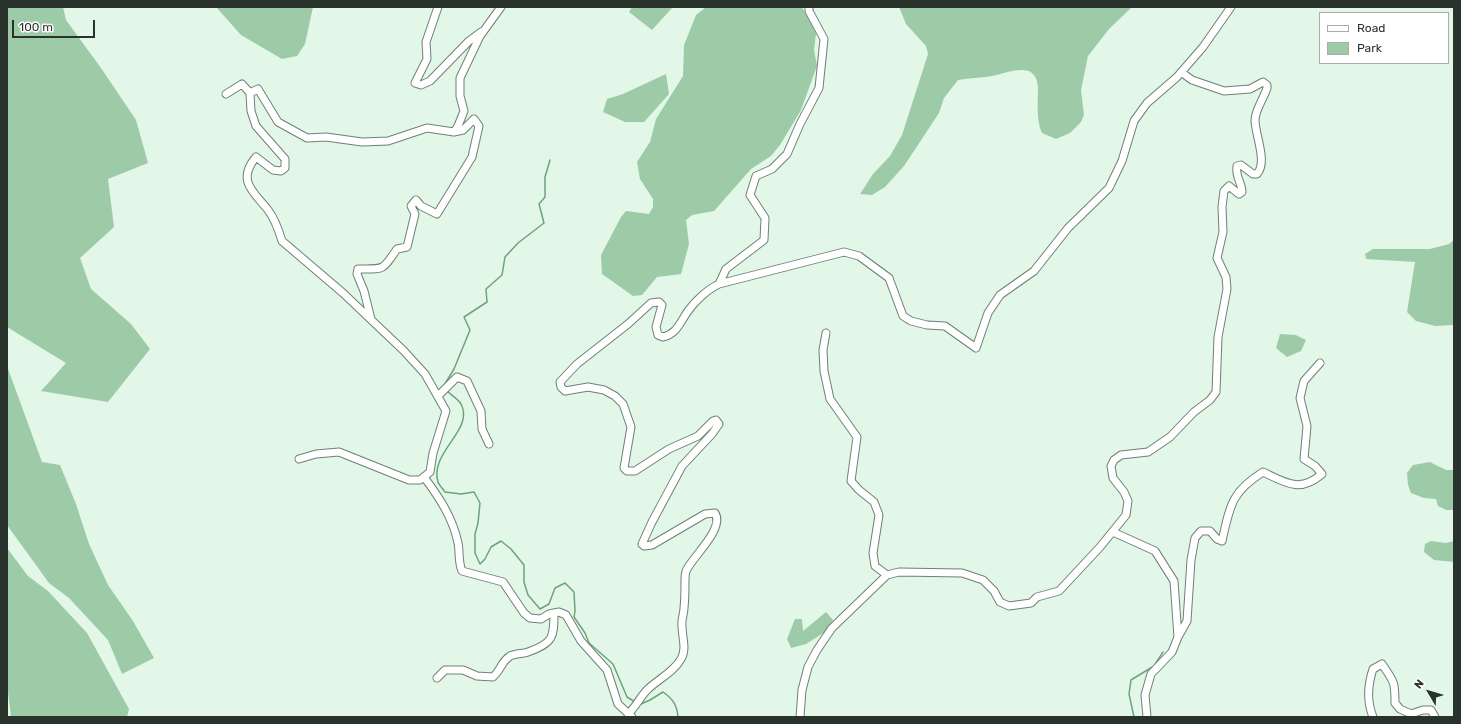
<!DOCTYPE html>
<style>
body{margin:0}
#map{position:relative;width:1461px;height:724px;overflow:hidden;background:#e2f7e7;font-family:Rubik,sans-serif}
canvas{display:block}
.frame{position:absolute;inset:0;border:8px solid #2a322c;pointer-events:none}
.legend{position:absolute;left:1319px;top:12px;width:130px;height:52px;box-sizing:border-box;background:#fff;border:1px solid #aaadab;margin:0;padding:5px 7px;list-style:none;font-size:12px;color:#2a322c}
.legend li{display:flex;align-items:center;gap:8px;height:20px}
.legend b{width:20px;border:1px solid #aaadab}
.north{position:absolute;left:1409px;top:672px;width:40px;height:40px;-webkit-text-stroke:3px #fff;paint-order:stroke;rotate:308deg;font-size:11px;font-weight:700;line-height:16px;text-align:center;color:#2a322c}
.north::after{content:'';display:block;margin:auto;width:14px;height:18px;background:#2a322c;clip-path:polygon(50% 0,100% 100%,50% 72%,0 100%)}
.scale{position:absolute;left:12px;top:20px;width:83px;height:18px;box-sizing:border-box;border:2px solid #2a322c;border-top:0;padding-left:5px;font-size:12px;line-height:14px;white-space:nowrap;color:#2a322c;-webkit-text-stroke:3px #fff;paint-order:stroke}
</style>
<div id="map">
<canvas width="1461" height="724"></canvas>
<div class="frame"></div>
<ul class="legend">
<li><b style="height:5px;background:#fff"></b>Road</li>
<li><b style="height:11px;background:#9dcba8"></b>Park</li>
</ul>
<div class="north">N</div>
<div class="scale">100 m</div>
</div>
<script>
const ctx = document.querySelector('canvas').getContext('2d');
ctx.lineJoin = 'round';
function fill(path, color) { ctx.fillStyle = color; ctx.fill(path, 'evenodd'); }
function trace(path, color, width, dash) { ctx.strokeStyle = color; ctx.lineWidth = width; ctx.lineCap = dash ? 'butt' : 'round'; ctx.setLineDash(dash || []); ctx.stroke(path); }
fill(new Path2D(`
 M7,7H63L66,20L101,68L136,120L148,163L108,179L114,227L80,258L91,289L131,324L150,349L108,402L41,391L66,363L7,327Z
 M216,7H313L305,44L297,56L282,59L241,35Z
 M632,7H673L652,30L629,12Z
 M706,7H802L816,33L814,50L817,66L801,110L780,145L771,156L751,169L714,211L692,215L686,220L689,244L681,274L657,277L642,295L633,296L602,274L601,255L621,217L626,211L649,214L653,207V199L640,179L637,162L650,142L656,119L683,76L684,45L696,15Z
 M899,7H1132L1109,29L1088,56L1081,90L1084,115L1081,122L1070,133L1056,139L1042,133C1036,120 1038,102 1038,88C1037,59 1007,73 992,76C981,78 969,78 958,80L944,98L939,113L904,166L885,187L872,195L860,194L873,174L890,156L902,135L928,54L926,46L906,24Z
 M666,74L669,94L644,122H625L603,112L607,99L623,94Z
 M1454,240V325L1435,326L1416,321L1407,312L1415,262L1366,259L1365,254L1373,249H1430L1449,244Z
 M1280,334L1296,335L1306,340L1301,351L1287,357L1276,348Z
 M7,366L42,462L60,465L76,504L89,544L108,585L133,621L154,658L122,674L108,640L69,598L49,583L7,525Z
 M1430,462L1446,470H1454V510H1446L1438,506L1436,499L1424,498L1411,493L1408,485L1407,473L1413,465Z
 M1431,541L1446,543L1454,541V562L1434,560L1424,552L1425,544Z
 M7,548L28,576L48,591L87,633L129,709L127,717H11L7,684Z
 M826,612L833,620L825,632L806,644L791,648L787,639L795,619H802L803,631Z`), '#9dcba8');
trace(new Path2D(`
 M443,387L454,369L470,330L464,317L487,302L486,289L502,275L505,257L518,243L544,223L539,204L545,197V177L550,160
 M447,391C451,395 458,399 461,404C475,430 429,452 438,482C439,485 443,489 445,492L461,494L474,492L480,503L478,523L475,534V553L480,564L485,559L491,547L501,541L511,549L524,565V582L528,595L540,609L549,604L555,588L565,583L574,592L575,611L574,617L585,633L589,643L613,664L627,697L635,702
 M641,704L650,700L663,692C673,699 677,705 678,717
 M1134,717L1129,694L1131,680L1154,666L1163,652`), '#6da37b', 1.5);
const minor = new Path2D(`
 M438,7L426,42L427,59L415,83L421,85L430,81L469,41L481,32
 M250,93L251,111L256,126L285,159V168L281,171L273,170L256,157C236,181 254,192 268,210C275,219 279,231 282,241L343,293L404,351L425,374L446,411L433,453L430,472L420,480H409L339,452L316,454L299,459
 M226,94L242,84L250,93L258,89L278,122L307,138L326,137L362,142L388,141L427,128L454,132L458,126L464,111L460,96V78L480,36L501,7
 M719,284L726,269L764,240L765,218L750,195L756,176L772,169L787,154L800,124L819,88L824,39L809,11V7
 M371,319L364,291L357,274L358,269C385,269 382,271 397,249L407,247L415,214L411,206L416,200L421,206L437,214L472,157L479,126L474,119L463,130L454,132
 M826,333L823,350L824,371L830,399L857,437L851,481L859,490L874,502L879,515L873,553L875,566L887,575L899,572L962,573L983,580L994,591L1000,602L1009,606L1031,603L1037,597L1059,591L1100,547L1126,515L1128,501L1124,492L1113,478L1111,466L1114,460L1121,455L1148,452L1170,437L1194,412L1210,400L1216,392L1218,337L1227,289L1226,277L1217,258L1223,232L1222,207L1224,191L1229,186L1239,194L1242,192C1242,183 1235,177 1237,166L1241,165L1253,174H1257C1268,162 1255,135 1255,120C1255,110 1264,98 1267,88V85L1263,82L1250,89L1224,91L1192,80L1181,72
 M438,396L457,377L467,381L481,411L482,429L489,444
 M424,477C439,497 453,518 458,543C460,553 458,562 462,571L503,582L524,613L530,618L541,619L549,614L559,612L566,615L581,641L607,670L618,704L632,717
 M1113,532L1155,551L1174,581L1178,637L1172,652L1151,674L1145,695L1147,717
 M1178,637L1187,621L1191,560L1195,538L1201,531H1210L1217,539L1222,541C1230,506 1231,492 1263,472C1286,483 1300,493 1322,474L1315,466L1304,459L1307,426L1300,398L1304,381L1320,363
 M437,678L445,670H463L477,676L493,677C502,669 500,663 510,656C516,653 523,654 528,652C553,643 554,638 554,613
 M628,714C636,707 640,697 647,690C658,679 673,673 681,659C687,649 682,637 682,626C681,620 684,614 684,608C685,599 685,589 685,580C685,577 685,574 686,571C692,557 725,529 715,513L705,514L652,545L644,546L642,544L652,522L682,466L712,434L719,424L716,420L713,421L698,436L669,449L635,471H627L624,468L631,427L623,404L615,396L604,390L588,387L565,391L561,387L560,382L577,364L628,324L651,303L659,302L662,305L656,327L658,335L663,337C677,334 680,322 688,311C695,301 708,289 719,284L844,252L859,256L889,278L903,316L911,321L927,325L945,326L976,348L988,313L1000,295L1034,271L1068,228L1109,188L1122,161L1134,121L1147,103L1177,77L1203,47L1231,7
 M800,717L802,690L808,667L817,650L832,628L887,575
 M1373,717C1367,702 1368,684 1373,669L1382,664C1394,682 1395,681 1395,703L1400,709L1411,714L1423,710H1431L1435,717`);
trace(minor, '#6e8172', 9);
trace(minor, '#fff', 7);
</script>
